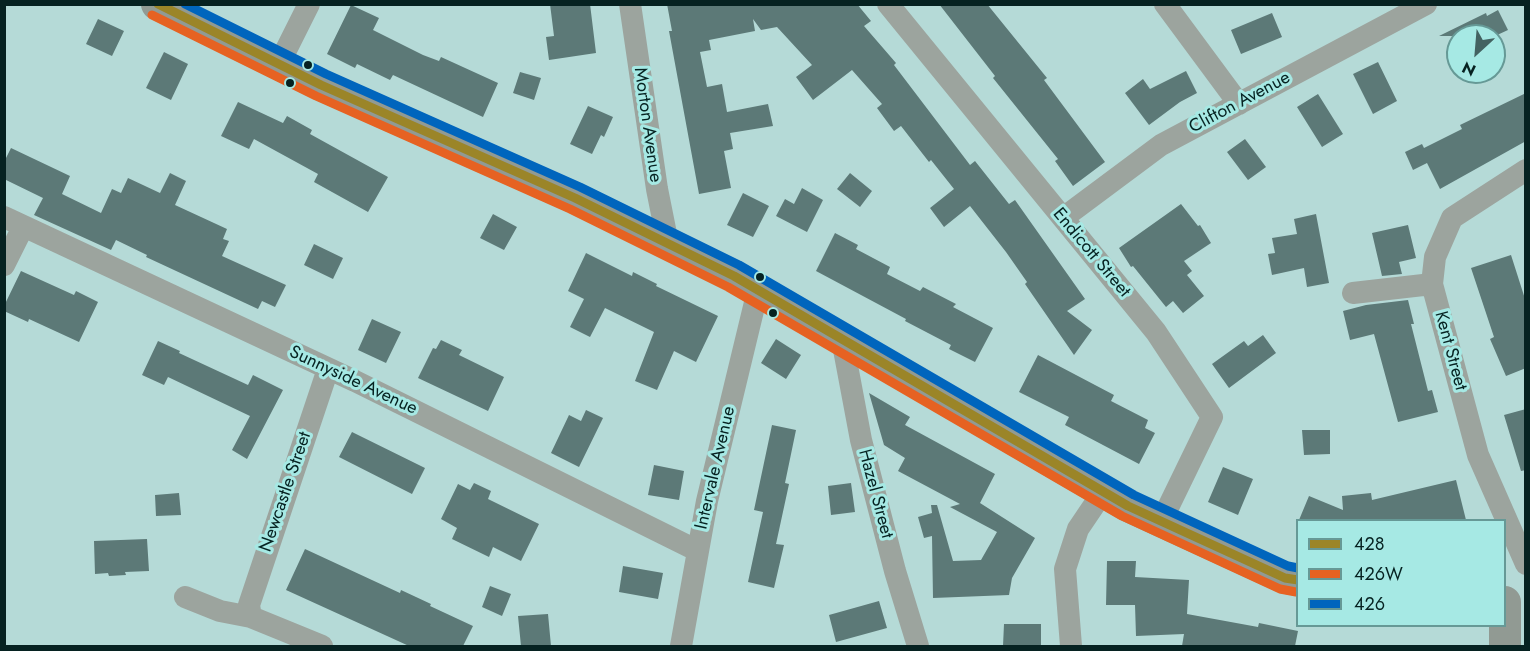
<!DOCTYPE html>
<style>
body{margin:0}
#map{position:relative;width:1530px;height:651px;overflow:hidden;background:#b5dad7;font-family:Jost,sans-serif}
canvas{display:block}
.frame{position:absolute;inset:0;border:6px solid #062221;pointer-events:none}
.legend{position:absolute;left:1296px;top:519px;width:210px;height:108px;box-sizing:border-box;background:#a6e9e4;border:2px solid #669996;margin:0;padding:8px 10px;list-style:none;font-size:18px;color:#062221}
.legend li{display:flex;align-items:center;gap:12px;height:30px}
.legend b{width:30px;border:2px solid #669996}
.north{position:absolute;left:1446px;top:24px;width:60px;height:60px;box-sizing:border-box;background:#a6e9e4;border:2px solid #669996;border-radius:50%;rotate:206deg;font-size:16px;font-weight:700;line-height:24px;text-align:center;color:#062221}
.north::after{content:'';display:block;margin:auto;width:21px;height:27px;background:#436261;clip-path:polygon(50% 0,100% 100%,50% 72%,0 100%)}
</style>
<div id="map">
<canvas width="1530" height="651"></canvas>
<div class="frame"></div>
<ul class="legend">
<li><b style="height:8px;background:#9b8528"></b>428</li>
<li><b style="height:8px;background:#e66222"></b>426W</li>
<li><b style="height:8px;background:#0065bd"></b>426</li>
</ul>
<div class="north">N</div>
</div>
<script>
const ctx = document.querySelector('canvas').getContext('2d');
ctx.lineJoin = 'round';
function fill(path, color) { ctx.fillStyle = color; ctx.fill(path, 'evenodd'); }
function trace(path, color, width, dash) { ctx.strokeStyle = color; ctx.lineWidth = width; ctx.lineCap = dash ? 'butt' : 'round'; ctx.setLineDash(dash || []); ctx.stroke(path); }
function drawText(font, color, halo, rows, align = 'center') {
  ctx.font = font + ' Jost,sans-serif'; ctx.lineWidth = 6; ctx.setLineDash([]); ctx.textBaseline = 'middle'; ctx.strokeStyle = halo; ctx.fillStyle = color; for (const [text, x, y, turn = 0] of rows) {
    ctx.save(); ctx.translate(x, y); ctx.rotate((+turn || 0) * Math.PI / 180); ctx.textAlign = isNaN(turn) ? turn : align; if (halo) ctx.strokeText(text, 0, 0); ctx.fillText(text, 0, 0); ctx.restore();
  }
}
fill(new Path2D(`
 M550,4H590L596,53L549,60L546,37L554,36Z
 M667,4H857L871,21L864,26L896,63L894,65L970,165L975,161L1009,204L1015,200L1085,299L1067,311L1092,330L1074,355L1025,284L1027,282L1006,252L970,206L944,227L930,208L954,189L931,160L929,162L901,126L894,131L877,108L882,104L852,70L813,100L796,77L812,65L777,27L761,30L753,19L755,31L709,40L711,50L700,52L707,87L722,84L727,112L768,104L773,126L730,133L733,149L724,151L731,188L699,194L669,31H672Z
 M939,4H987L1047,78L1044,80L1105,162L1073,186L1055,161L1058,159L993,78L995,76Z
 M351,5L379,18L373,30L423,55L439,61L441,57L498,83L483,117L393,75L390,80L357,64L355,68L327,54Z
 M1498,10L1508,30L1495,36H1439L1486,13L1487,16Z
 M1272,13L1282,37L1241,54L1231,30Z
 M98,19L124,31L112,56L86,44Z
 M164,52L188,64L171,100L146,88Z
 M1378,62L1397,101L1373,114L1353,74Z
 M1186,71L1197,93L1180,102L1149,125L1125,93L1143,79L1150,89Z
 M520,72L541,78L534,100L513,93Z
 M1526,93V141L1440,189L1427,163L1413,170L1405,152L1422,144L1424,148L1462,129L1460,125Z
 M1318,94L1343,134L1322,147L1297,107Z
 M238,102L283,123L287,116L312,130L310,134L388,177L368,212L314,182L318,174L254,139L249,149L221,136Z
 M588,106L613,117L604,137L601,135L592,154L570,144Z
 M1245,139L1266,167L1248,180L1227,152Z
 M11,148L70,176L62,194L101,213L112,189L121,193L128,178L160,193L170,173L186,181L175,205L227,229L223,239L229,241L222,256L286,285L275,307L262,301L258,309L146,257L147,255L116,240L111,250L34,215L43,198L4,179V162Z
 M850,173L872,191L860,207L837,189Z
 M802,188L823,200L807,232L776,216L785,199L794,204Z
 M743,193L769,206L753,237L727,225Z
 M1181,204L1198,226L1200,225L1211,243L1184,261L1192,271L1187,275L1204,296L1183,313L1173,301L1166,307L1133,266L1131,267L1119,248Z
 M493,214L517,227L504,250L480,238Z
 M1316,214L1329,283L1307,287L1304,268L1272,275L1268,254L1275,253L1272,238L1297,234L1294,219Z
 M1408,225L1416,258L1399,262L1402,274L1382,276L1372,233Z
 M835,233L858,245L856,249L890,267L887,274L920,291L923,287L956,304L953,307L993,328L975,362L949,349L951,345L905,321L906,319L816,271Z
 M314,244L343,258L333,279L304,265Z
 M586,253L632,276L633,272L657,284L656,286L718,316L696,362L674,351L657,390L635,381L654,332L605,308L590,337L570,327L584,299L568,291Z
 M1511,255L1526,302V368L1506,376L1490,339L1494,337L1471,268Z
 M21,271L74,295L76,291L98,302L79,342L29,319L28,322L4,311V306Z
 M1408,300L1414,324H1411L1428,391L1432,390L1438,412L1398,422L1374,334L1350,340L1343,311L1366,305Z
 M372,319L401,332L386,363L358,350Z
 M1263,335L1276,353L1229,388L1212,364L1244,341L1248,346Z
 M776,339L801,355L786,379L761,363Z
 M441,340L462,350L459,355L504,377L488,411L418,378L433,348L436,349Z
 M158,341L180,351L179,353L248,385L253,375L283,390L247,459L232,450L250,416L168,377L164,385L142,375Z
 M1038,355L1114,395L1111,401L1148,420L1145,428L1155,433L1139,464L1065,425L1069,417L1019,392Z
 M869,393L910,417L905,425L995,474L980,503L1035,538L1012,578L1009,595L933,598L932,536L924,538L918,517L932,513L931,505H937L953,561L981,560L997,532L950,507L960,504L898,471L905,458L884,445Z
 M1526,409V470L1521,471L1504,415Z
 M586,410L603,418L579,467L551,453L569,415L581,421Z
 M772,425L796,430L785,483L789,484L776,544L784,545L774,588L748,582L763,512L754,510Z
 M1302,430H1330V454L1304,455Z
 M352,432L425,468L412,494L339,457Z
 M654,465L684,471L679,500L648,495Z
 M1223,467L1253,479L1238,515L1208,502Z
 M1456,480L1466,520H1299L1309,496L1343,510L1342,496L1371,493L1372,500Z
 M474,483L491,491L488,499L539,524L521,561L493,547L489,557L452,539L457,528L441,519L458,484L470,490Z
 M851,483L855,512L831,515L828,486Z
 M179,493L181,515L156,516L155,495Z
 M147,539L149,571L125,572L126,575L109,576L108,573L95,574L94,541Z
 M305,549L400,593L401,590L431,604L430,606L473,626L463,646H409L286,590Z
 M1107,561H1136L1135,577L1189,580L1187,614L1258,627L1259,623L1298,631L1295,646H1182L1184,634L1136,636L1135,605H1106Z
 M623,566L663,573L658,599L619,592Z
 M490,586L511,594L502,616L482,607Z
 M879,601L887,628L836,642L829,615Z
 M548,614L551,646H521L518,616Z
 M1004,624H1041V646H1003Z`), '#5c7977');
trace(new Path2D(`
 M630,4L657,189L668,244
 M888,4L1156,332L1212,417L1161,522
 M1165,4L1239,104
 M279,64L309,4
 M1526,170L1452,218L1435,257L1432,284L1478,455L1526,564
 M4,217L355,381L698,551
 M1063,218L1161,145L1426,4
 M4,265L23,227
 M1353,293L1432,284
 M842,339L861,440L895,571L918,646
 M185,597L220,611L251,617L322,646
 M251,617L249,605L328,369
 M681,646L707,501L758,290
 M1071,646L1065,569L1078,529L1103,492`), '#9ca49e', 22);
trace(new Path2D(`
 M157,4L321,85L575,198L734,276L1128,506L1285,578L1298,580
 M1505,646V602`), '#919a93', 32);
trace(new Path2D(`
 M158,4L321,85L575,198L734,276L1128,506L1285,578L1298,580`), '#9b8528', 9);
trace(new Path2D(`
 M152,15L316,96L570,209L728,287L1122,516L1280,589L1296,592`), '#e66222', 9);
trace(new Path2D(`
 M185,4L326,74L580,187L739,265L1134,495L1288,566L1298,568`), '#0065bd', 9);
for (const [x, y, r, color] of [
 [308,65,5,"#062221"],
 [290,83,5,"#062221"],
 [760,277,5,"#062221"],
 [773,313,5,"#062221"]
]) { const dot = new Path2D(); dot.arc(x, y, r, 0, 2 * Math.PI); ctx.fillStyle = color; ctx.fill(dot); trace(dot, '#a6e9e4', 2); }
drawText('18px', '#062221', '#a6e9e4', [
 ["Clifton Avenue",1240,103,-28],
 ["Morton Avenue",647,125,82],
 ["Endicott Street",1091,253,50],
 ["Kent Street",1450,351,75],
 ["Sunnyside Avenue",353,381,25],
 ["Intervale Avenue",716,468,-77],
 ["Newcastle Street",286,492,-71],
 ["Hazel Street",875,494,75]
]);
</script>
